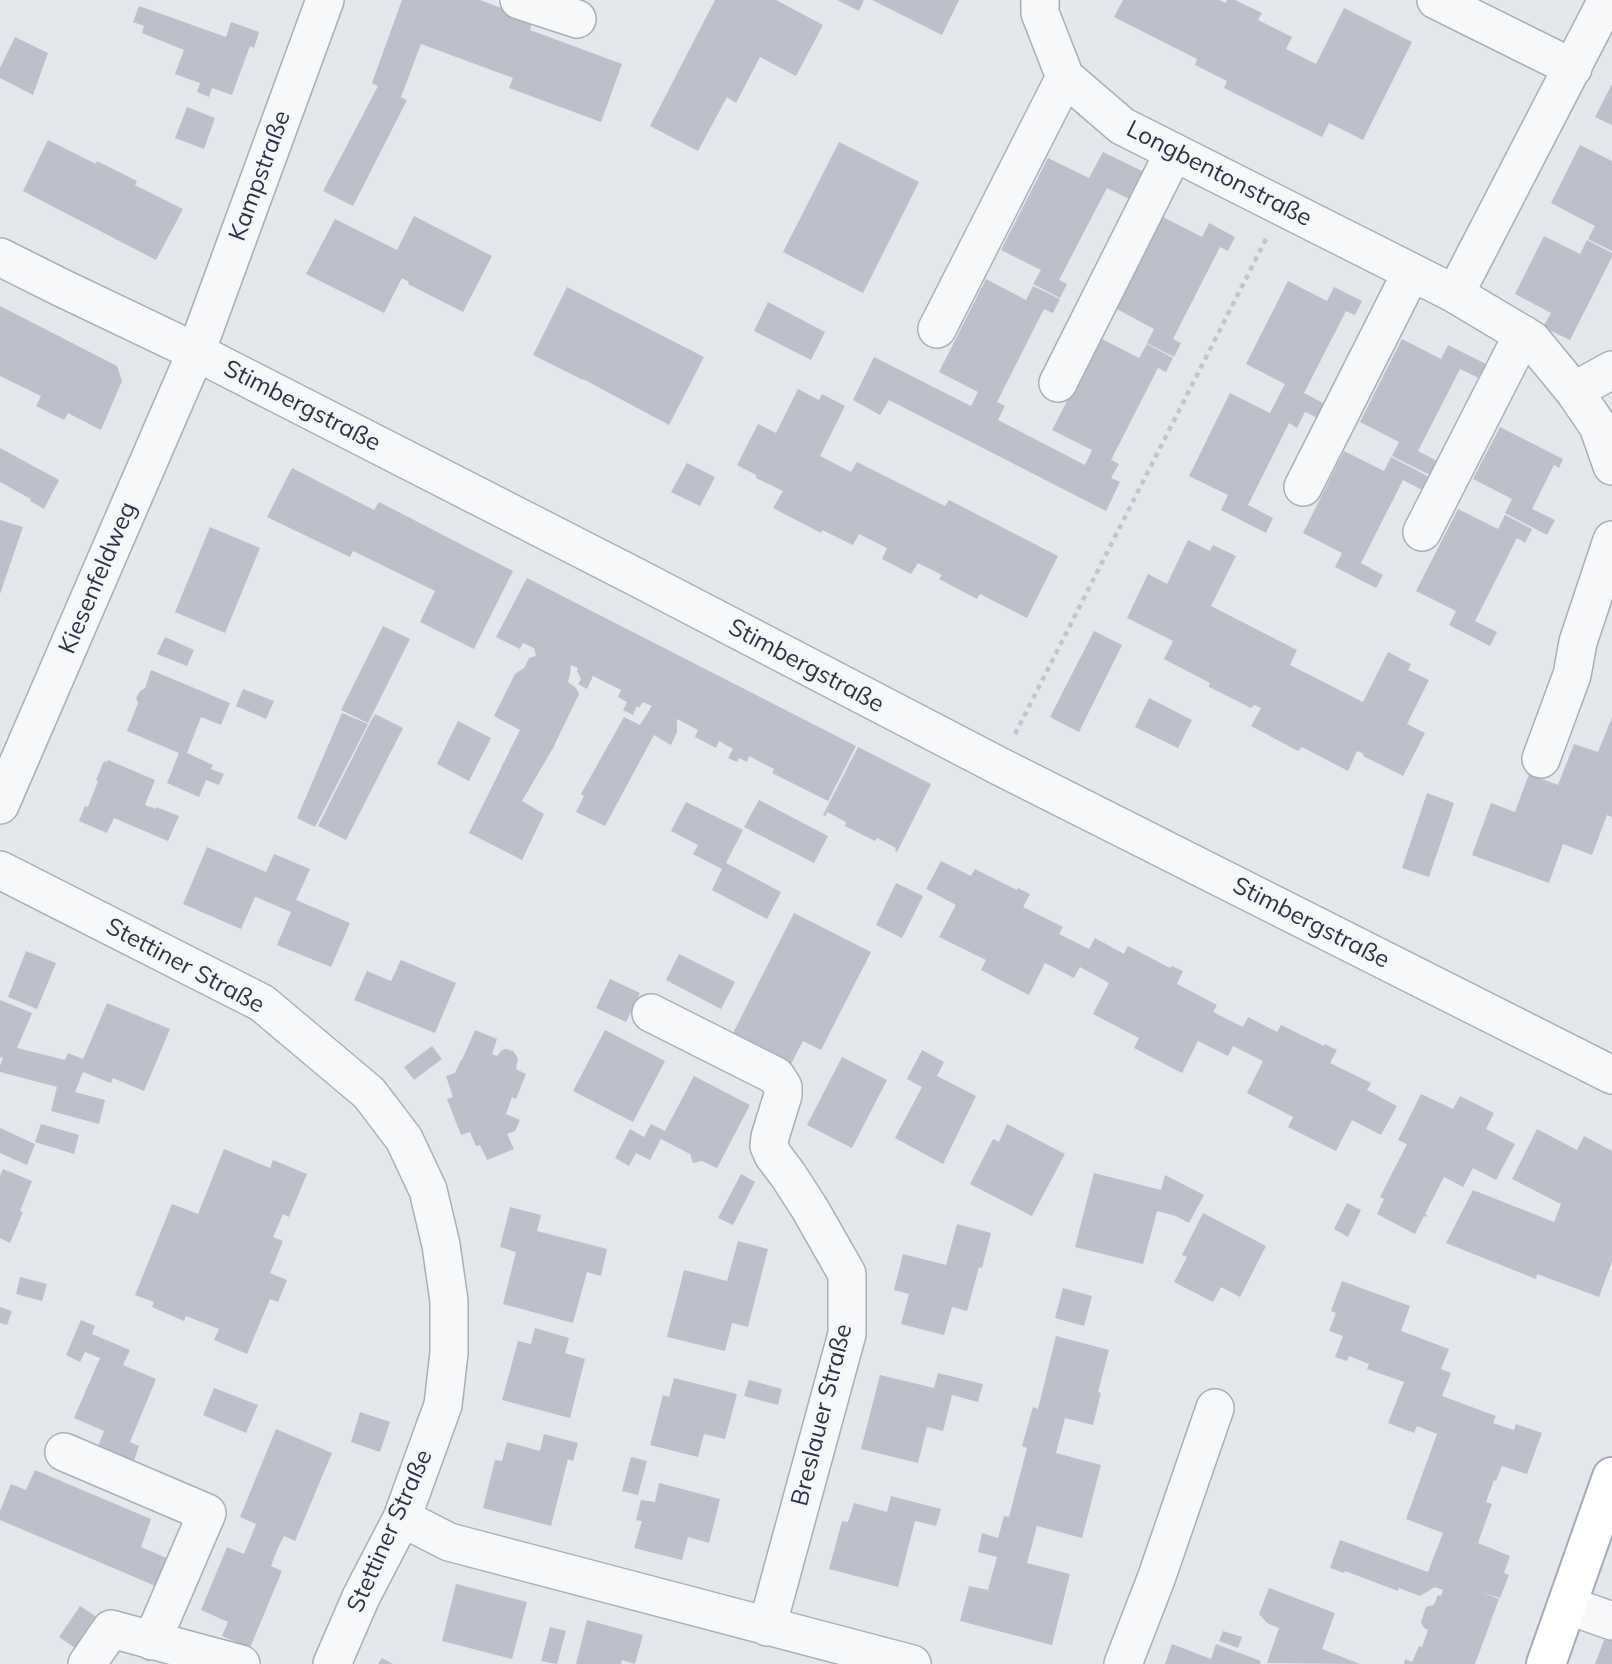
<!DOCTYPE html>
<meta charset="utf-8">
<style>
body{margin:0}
canvas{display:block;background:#e4e7ec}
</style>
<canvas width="1612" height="1664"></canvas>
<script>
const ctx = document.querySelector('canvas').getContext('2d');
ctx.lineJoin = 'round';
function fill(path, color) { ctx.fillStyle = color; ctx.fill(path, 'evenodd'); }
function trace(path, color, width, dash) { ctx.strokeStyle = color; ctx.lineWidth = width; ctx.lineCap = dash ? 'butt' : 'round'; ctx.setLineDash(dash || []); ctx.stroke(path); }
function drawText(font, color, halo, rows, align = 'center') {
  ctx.font = font + ' Mulish,sans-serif'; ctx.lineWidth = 5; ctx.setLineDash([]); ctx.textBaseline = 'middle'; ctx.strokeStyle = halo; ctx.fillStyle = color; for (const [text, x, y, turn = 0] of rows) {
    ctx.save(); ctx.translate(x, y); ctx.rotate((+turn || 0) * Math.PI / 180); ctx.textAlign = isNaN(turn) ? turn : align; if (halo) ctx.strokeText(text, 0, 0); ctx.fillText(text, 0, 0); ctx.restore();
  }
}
fill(new Path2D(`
 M402,0H480L533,20L530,30L622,64L601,122L509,88L513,78L421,44L401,97L407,100L353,206L323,191L378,86L372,83Z
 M715,0H776L823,25L796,76L760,57L736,103L727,97L698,151L650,126Z
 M837,0H864L859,11Z
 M872,0H959L942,35Z
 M1123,0H1219L1226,3L1227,0H1235L1262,13L1258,20L1292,37L1286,49L1316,64L1344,8L1412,42L1363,140L1329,123L1322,137L1224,88L1227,81L1195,65L1197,59L1114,17Z
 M139,6L226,37L231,22L259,32L254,48L250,46L232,95L212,88L209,97L197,92L200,83L175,74L184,50L142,33L144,26L133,22Z
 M15,37L48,53L33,95L0,78V68Z
 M1612,84V125L1595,117Z
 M187,107L215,118L204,149L175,138Z
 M48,140L96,164L97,161L137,181L135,185L183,209L156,260L23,191Z
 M839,142L919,182L863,293L783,252Z
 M1580,145L1612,161V251L1588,239L1595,226L1551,203Z
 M1103,152L1146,173L1131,200L1107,188L1059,280L1067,284L1060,298L1033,284L1041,270L1001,250L1048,158L1089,178Z
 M414,216L492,256L463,312L408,284L409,282L402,278L384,313L306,274L335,219L397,250Z
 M1161,216L1202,237L1209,223L1235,237L1228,251L1220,247L1199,288L1173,339L1181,343L1174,357L1147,343L1154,329L1115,308Z
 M1544,236L1580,254L1587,240L1612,253V257L1570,340L1543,327L1551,313L1515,294Z
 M986,279L1026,300L1033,286L1060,299L1053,313L1044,309L997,402L1005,406L998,420L1085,465L1092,450L1052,430L1100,338L1139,358L1147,344L1173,358L1166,372L1158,368L1111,460L1119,464L1111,478L1120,482L1106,511L889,400L880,415L853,400L874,357L971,406L978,392L939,372Z
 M1288,281L1327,301L1334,287L1362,301L1355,315L1346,311L1304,393L1327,405L1320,419L1305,412L1297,428L1289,423L1248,505L1273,518L1266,533L1221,510L1228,495L1189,476L1230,393L1270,413L1285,384L1246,364Z
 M567,287L704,357L669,425L583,379V380L533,355Z
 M768,302L825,332L811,360L754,331Z
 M0,306L117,366L122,381L101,430L68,413L64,420L36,406L41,396L0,376Z
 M1402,339L1441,359L1448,345L1490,366L1483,380L1460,369L1418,451L1441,463L1434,477L1392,456L1399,442L1360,422Z
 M798,389L819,400L822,394L845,406L820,456L851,472L857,462L945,506L949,500L1058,556L1027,618L980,594L977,599L939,579L942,575L918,563L911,574L882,559L887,548L859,534L853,545L822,530L821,533L773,508L783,491L756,478V475L737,465L758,424L776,433Z
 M1500,427L1563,459L1559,468L1554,465L1532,509L1555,520L1547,535L1505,513L1512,499L1473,479Z
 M0,448L59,480L44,509L30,501L31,499L0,482Z
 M1344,451L1384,471L1391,457L1433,479L1426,492L1403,480L1361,563L1383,575L1376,588L1335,567L1342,553L1303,533Z
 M687,463L715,477L700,506L671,492Z
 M292,468L374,510L379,502L513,571L474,649L420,622L435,591L353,551L350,557L267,517Z
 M1458,509L1498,529L1505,515L1532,529L1525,543L1517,538L1475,621L1497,632L1490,646L1449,625L1456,611L1416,591Z
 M0,520L23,527L0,594Z
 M210,527L260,548L225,633L175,612Z
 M1188,540L1210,551L1213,545L1236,556L1211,606L1297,650L1290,665L1363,702L1388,652L1411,664L1408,670L1429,680L1407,724L1425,733L1403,776L1363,756L1364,754L1357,751L1348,771L1302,747L1298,751L1251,726L1261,708L1254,705L1251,708L1209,687L1210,683L1164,659L1173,641L1127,618L1148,574L1167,584Z
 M527,578L856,746L828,801L772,773L774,769L749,756L747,762L739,758L737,762L728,758L733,749L719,741L716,748L695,737L698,730L677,719V732L671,745L654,735L605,826L576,812L584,796L581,794L624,717L640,725L652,706L643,702L639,708L637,706L633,715L623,710L627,702L618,697L621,690L593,676L587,689L578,684L581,679L577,671L578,668L571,665L570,675L568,682L576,688L579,694L553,748L522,801L544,814L522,860L469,833L520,730L494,716L515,674L524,668L529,658L536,656L534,648L523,643L520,649L496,637Z
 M383,626L410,639L368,723L341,710Z
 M1094,631L1122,645L1079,732L1050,717Z
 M165,637L194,650L187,666L157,654Z
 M151,670L230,703L221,725L201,717L187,753L213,765L211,769L224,774L219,785L206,780L199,797L167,783L179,753L127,731L138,703L136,698L140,691L145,688Z
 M243,689L274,701L266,719L236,706Z
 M1149,698L1192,720L1178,748L1135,727Z
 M342,713L368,724L315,827L297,818Z
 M375,714L403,728L346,840L318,826L369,725H371L369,724Z
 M1612,717V817L1607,815L1592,855L1563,844L1549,883L1472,855L1491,803L1515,812L1529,774L1558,785L1574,744L1598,752Z
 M458,721L491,738L469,781L437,764Z
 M858,747L931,784L897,852L895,851L896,848L877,838L875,841L845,826L846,822L827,812L826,816L823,815Z
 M108,760L155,780L145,805L156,809V807L179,816L168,841L114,818L107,833L79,821L85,806L88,807L98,781L96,780L104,761L106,762Z
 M1427,793L1454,803L1429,877L1402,868Z
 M759,800L828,836L814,863L744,827Z
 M686,802L743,830L726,863L781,892L767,919L712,890L722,869L693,854L698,845L671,831Z
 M207,847L266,872L274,854L310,869L296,900L350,923L331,967L277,945L291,912L256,897H255L241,929L183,904Z
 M941,861L971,876L975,869L1017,890L1018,888L1030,894L1023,907L1063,927L1059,934L1089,949L1095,938L1124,954L1128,946L1170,968L1172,966L1183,971L1177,984L1217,1005L1213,1012L1243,1027L1248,1017L1277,1032L1281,1025L1324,1046L1325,1044L1337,1050L1330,1063L1371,1083L1367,1090L1397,1106L1381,1135L1352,1120L1336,1151L1288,1127L1293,1117L1247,1093L1263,1061L1233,1046L1228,1056L1198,1041L1182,1073L1134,1048L1139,1038L1093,1014L1109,983L1080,967L1074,978L1045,963L1029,995L981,970L986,960L939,937L956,905L926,889Z
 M896,883L923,896L902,938L876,925Z
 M794,913L871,952L821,1050L803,1041L789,1068L732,1035Z
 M26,951L56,963L37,1009L8,997Z
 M679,954L735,982L721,1009L666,980Z
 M401,960L456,983L435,1033L354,1000L367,971L391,981Z
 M610,979L640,993L626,1022L596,1008Z
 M0,1000L32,1013L17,1048L65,1060L68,1053L83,1059L107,1003L170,1029L144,1091L113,1078L111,1083L83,1072L75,1092L105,1100L99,1124L51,1111L57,1087L0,1072V1066L3,1058L0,1057Z
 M475,1030L497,1039L492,1054L497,1056L502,1050L506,1049L513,1051L518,1058L516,1069L526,1074L516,1099L512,1097L506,1114L520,1120L515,1131L507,1134L514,1149L487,1160L480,1145L476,1146L470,1132L461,1135L447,1099L453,1097L446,1076L455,1073L461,1060H462Z
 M605,1030L665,1061L633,1122L573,1091Z
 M432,1046L442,1059L414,1080L404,1067Z
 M922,1050L944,1062L937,1076L976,1096L943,1164L895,1138L922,1087L907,1079Z
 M842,1057L887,1080L852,1148L807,1125Z
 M694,1076L750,1105L717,1168L702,1161L693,1163L690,1154L661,1139L650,1160L636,1153L629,1166L615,1158L630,1129L644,1137L651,1124L665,1131Z
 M1421,1094L1453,1109L1460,1096L1494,1113L1486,1129L1515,1144L1496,1180L1473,1168L1463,1187L1444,1177L1425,1214L1427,1215L1426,1217L1424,1216L1415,1234L1377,1214L1384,1199L1380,1197L1407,1144L1398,1140Z
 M41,1124L79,1135L74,1154L35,1142Z
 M1007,1124L1065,1154L1032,1216L970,1184L993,1139L999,1142Z
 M0,1128L35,1144L27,1165L0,1153Z
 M1537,1129L1577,1150L1584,1136L1612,1151V1261L1599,1297L1537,1274L1536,1279L1446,1243L1473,1190L1554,1222L1561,1204L1512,1179Z
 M224,1149L270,1168L273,1160L307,1174L289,1217L283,1214L273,1237L283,1241L270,1273L287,1280L278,1302L270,1299L247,1354L214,1340L219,1329L186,1316L184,1321L152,1307L154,1302L135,1295L172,1204L198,1214Z
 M3,1169L32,1181L20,1211L23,1212L10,1243L0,1238V1176Z
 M1094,1173L1161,1190L1165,1175L1204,1195L1189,1223L1176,1216L1157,1211L1143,1264L1075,1247Z
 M741,1174L755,1182L733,1225L718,1218Z
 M1347,1203L1361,1210L1348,1237L1334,1229Z
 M510,1207L541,1215L537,1231L607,1249L601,1276L587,1272L573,1323L503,1304L516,1252L500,1247Z
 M1203,1213L1266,1246L1240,1297L1221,1287L1213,1302L1174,1282L1187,1257L1182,1255Z
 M957,1224L991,1233L982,1268L979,1267L967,1311L952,1307L944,1335L901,1324L909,1294L894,1290L903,1254L946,1265Z
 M738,1241L768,1249L748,1327L732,1323L725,1351L667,1337L684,1270L727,1281Z
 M20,1277L47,1284L42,1301L16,1294Z
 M1342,1281L1410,1306L1401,1331L1449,1349L1441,1369L1451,1373L1442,1396L1496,1416L1493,1423L1514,1430L1516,1424L1542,1433L1527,1474L1502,1466L1496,1481L1494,1480L1486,1502L1492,1504L1478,1543L1510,1556L1504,1573L1509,1575L1500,1598L1481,1592L1499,1599L1475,1664H1404L1405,1659L1412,1662L1419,1646L1422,1647L1428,1630L1424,1628L1421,1622L1426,1607L1434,1605L1438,1595L1441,1596L1443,1590L1435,1587L1420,1596L1399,1588L1398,1591L1345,1571L1344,1573L1330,1568L1340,1540L1428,1572L1443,1533L1406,1519L1437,1434L1417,1426L1414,1433L1388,1423L1404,1382L1367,1369L1369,1364L1349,1356L1347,1361L1335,1357L1343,1336L1329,1331L1336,1313L1331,1311Z
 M1063,1288L1092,1296L1084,1326L1055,1318Z
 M0,1307L12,1311L7,1325L0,1323Z
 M81,1320L95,1326L92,1334L130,1350L123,1365L156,1379L130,1442L139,1446L134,1461L98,1446L104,1431L74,1418L100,1358L85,1352L80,1362L66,1355Z
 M535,1328L569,1338L565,1353L585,1359L570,1418L502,1400L518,1341L531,1344Z
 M1056,1336L1109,1350L1098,1392L1101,1393L1093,1425L1065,1418L1056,1453L1101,1465L1082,1538L1037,1526L1027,1563L1070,1574L1052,1645L960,1621L969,1586L988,1590L997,1557L978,1552L982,1533L998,1538L1004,1516L1009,1517L1027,1448L1022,1446L1033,1407L1038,1409Z
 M938,1373L983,1384L978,1402L952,1395L943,1431L927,1427L918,1463L861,1449L880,1375L934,1388Z
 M674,1378L737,1394L725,1439L704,1434L698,1457L650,1445L663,1395L669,1397Z
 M749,1380L782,1389L778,1405L744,1396Z
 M214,1388L258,1405L246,1433L203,1415Z
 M360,1412L390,1422L380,1452L351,1442Z
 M276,1429L332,1453L295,1541L284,1536L277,1550L271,1566L282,1571L250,1648L222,1636L228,1622L201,1610L227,1547L244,1554L256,1524L240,1517Z
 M544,1434L578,1443L573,1461L568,1459L551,1526L483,1508L495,1460L502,1461L507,1442L540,1451Z
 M631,1457L647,1461L638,1495L622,1491Z
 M35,1470L151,1519L141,1547L169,1559L158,1587L0,1520V1511L11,1484L26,1490Z
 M659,1483L720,1499L709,1543L688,1537L682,1560L634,1548L642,1521L636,1520L641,1500L655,1502Z
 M891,1496L941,1509L936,1526L915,1521L898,1587L829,1569L842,1521L848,1522L854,1503L887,1512Z
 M456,1584L527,1602L512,1659L442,1641Z
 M1269,1588L1335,1613L1322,1649L1360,1664L1267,1663L1279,1628L1267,1623L1259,1614Z
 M80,1606L103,1621L81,1652L59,1637Z
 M587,1620L643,1635L635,1664L622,1660L621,1664H576Z
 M550,1627L566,1631L557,1664L541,1661Z
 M1223,1631L1242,1637L1238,1648L1219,1641Z
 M1606,1635L1612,1638V1664H1595Z
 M1172,1644L1211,1659L1216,1644L1261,1661L1260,1664H1165Z
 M382,1658L393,1664H378Z`), '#bbc0ca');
const minor = new Path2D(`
 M519,0L577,19
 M1040,0V13L1065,77L1122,126L1455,294L1607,0
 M1436,0L1573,68
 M0,257L62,288L196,352L638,578L999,766L1612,1075
 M1455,294L1532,340L1574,391L1612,370
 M937,329L1065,77
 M1058,383L1174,152
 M1574,391L1598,426L1612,466
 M1303,487L1411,273
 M1422,532L1523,334
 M1541,759L1572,675L1578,642L1612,540
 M0,805L196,352L325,0
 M0,870L262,1003L369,1093L404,1139L428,1190L441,1245L449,1301V1353L443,1405L402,1518L361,1597L332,1664
 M651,1013L776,1076L783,1087V1095L770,1137L769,1146L773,1155L788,1175L810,1209L847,1274V1334L767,1627
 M64,1452L207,1513L152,1641
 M402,1518L449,1542L912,1664
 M1567,1605L1612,1621
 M87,1664L111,1629L241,1664
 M1123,1664L1156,1579L1215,1408`);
const major = new Path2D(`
 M1546,1664L1612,1477`);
trace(minor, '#a9aeb7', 40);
trace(major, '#a3abb8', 42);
trace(new Path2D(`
 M1015,734L1266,239`), '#c2c5cb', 4.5, [5, 5]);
trace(minor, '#f7f8fa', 37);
trace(major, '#fff', 38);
drawText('24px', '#2b3445', '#f4f6f9', [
 ["Longbentonstraße",1219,174,27],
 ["Kampstraße",260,176,-70],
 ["Stimbergstraße",302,406,27],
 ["Kiesenfeldweg",98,578,-67],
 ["Stimbergstraße",806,666,28],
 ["Stimbergstraße",1311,923,27],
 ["Stettiner Straße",185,966,28],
 ["Breslauer Straße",822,1415,-76],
 ["Stettiner Straße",390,1531,-66]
]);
</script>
